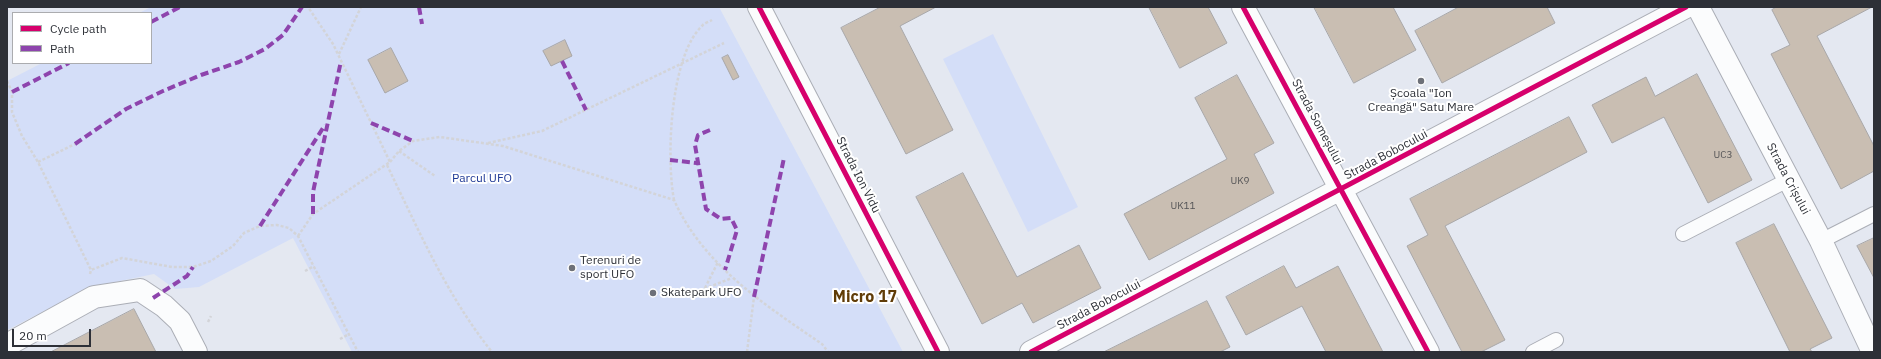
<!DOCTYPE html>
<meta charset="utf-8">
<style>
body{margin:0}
#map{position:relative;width:1881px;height:359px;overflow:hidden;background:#e4e8f1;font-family:"IBM Plex Sans",sans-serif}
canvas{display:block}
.frame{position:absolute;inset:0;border:8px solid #2d3037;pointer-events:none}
.legend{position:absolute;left:12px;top:12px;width:140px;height:52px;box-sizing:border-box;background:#fff;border:1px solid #abacaf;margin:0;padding:5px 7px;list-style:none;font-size:12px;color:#2d3037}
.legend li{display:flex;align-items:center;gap:8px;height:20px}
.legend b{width:20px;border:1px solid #abacaf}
.scale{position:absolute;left:12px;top:329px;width:79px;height:18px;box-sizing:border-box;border:2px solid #2d3037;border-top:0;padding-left:5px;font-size:12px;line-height:14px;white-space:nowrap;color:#2d3037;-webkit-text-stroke:3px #fff;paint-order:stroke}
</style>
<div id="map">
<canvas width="1881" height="359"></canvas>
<div class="frame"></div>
<ul class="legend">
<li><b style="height:5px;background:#d6006c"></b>Cycle path</li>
<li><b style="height:5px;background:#8e44ad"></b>Path</li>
</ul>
<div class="scale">20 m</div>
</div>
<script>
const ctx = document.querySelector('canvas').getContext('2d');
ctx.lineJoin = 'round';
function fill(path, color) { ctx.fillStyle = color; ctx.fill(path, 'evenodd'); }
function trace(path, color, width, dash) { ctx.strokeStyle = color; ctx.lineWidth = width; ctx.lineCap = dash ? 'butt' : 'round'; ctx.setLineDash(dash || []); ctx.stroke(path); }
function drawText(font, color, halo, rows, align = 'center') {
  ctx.font = font + ' "IBM Plex Sans",sans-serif'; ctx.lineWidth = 4; ctx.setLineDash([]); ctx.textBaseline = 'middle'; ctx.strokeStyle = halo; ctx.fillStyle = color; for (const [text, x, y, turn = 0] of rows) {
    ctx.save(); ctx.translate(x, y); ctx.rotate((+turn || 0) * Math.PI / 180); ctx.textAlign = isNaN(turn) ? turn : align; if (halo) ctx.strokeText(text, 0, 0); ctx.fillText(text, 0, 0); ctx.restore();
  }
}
fill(new Path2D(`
 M151,7H719L903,352H352L293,238L199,287L175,289L154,274L91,287L7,330V81L42,63H151V13H139Z
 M993,34L1078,207L1028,232L943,59Z`), '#d4def8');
const building = new Path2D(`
 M881,7H936L900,26L953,130L906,154L841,28Z
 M1149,7H1208L1227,43L1180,68Z
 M1314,7H1393L1416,50L1354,83Z
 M1459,7H1547L1555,23L1442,83L1415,31Z
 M1777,7H1872L1817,36L1874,146V171L1841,189L1771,54L1790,45L1772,10Z
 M565,40L572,56L551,66L543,51Z
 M391,48L408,81L385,93L368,60Z
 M728,55L739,77L733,80L722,58Z
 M1697,74L1752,180L1708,203L1664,117L1612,143L1592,105L1646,77L1655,96Z
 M1237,75L1274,143L1254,154L1274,193L1149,260L1124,214L1227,159L1195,98Z
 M1569,117L1587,152L1445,226L1505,340L1481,352H1462L1407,246L1428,235L1410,199Z
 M963,173L1017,277L1079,245L1101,288L1033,323L1022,303L982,324L916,197Z
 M1774,224L1832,338L1810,349L1812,352H1790L1736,243Z
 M1874,238V278L1857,246Z
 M1284,266L1296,288L1338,266L1383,352H1326L1302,306L1246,335L1226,297Z
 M1207,301L1230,347L1220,352H1104Z
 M134,309L156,352H51Z`);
fill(building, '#c9beb2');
trace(building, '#a8a7a8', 1);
const service = new Path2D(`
 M1683,234L1788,180
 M1821,241L1874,214
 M1533,352L1556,340`);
const minor = new Path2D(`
 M1243,7L1428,352
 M1698,7L1821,241L1873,352
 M7,345L94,297L140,290L164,306L180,321L196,352
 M1031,352L1686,7`);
const tertiary = new Path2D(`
 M759,7L938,352`);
trace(service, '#abaeb6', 16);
trace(minor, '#abaeb6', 24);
trace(tertiary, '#abaeb6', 24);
trace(new Path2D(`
 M339,54L361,7
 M7,81L12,92V112L22,136L38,162L91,270
 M488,143L542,131L724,43
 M399,151L435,176
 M38,162L75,144
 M390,162L399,151L413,141L440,137L503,146L674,200C703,265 765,305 822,344L828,352
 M387,165C418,229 447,296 492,352
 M674,200C666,158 670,56 702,26C704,23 709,22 712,20
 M298,236L313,214L390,162L333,44L308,7
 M305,271L314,266
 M90,274L91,270L122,258L172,267H193L211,261L233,246L244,233L260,226L277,225L289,228L298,236L358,352
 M705,288L718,262
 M704,289L732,278
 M208,322L211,316
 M340,339L349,334
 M747,352L754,297`), '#d3d4d8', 2.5, [3, 2]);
trace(service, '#fbfcfd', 14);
trace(minor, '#fbfcfd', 22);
trace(tertiary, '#fbfcfd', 22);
trace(new Path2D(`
 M419,7L422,24
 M151,22L180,7
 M562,61L586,110
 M12,92L69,63
 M371,123L413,141
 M710,130L698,135L695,145L706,209L721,219L731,218L737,230L725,270
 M75,144L126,109L163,91L201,75L239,62L265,49L283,35L302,7
 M670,160L697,163
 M313,214V192L341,61
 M260,226L325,125
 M754,297L784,158
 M153,298L187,276L193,267`), '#8e44ad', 4, [8, 4]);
trace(new Path2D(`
 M759,7L938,352
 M1243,7L1428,352
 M1031,352L1686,7`), '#d6006c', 5);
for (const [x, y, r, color] of [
 [1421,81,4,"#6d7078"],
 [572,268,4,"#6d7078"],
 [653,293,4,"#6d7078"]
]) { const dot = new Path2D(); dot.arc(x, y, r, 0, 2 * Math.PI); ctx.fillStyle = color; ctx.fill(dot); trace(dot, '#fff', 1.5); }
drawText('10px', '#545456', null, [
 ["UC3",1723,155],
 ["UK9",1240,181],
 ["UK11",1183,206]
]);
drawText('12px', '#2d3037', '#fff', [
 ["Școala \"Ion",1421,94,"center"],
 ["Creangă\" Satu Mare",1421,108,"center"],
 ["Terenuri de",580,261],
 ["sport UFO",580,275],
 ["Skatepark UFO",661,293]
], 'left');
drawText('12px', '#2d3037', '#fff', [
 ["Strada Someșului",1317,122,62],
 ["Strada Bobocului",1386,155,-28],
 ["Strada Ion Vidu",858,175,63],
 ["Strada Crișului",1788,179,62],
 ["Strada Bobocului",1099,305,-28]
]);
drawText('12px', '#1e3895', '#fff', [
 ["Parcul UFO",482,179]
]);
drawText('bold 16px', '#603c07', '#fff', [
 ["Micro 17",865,297]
]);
</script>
